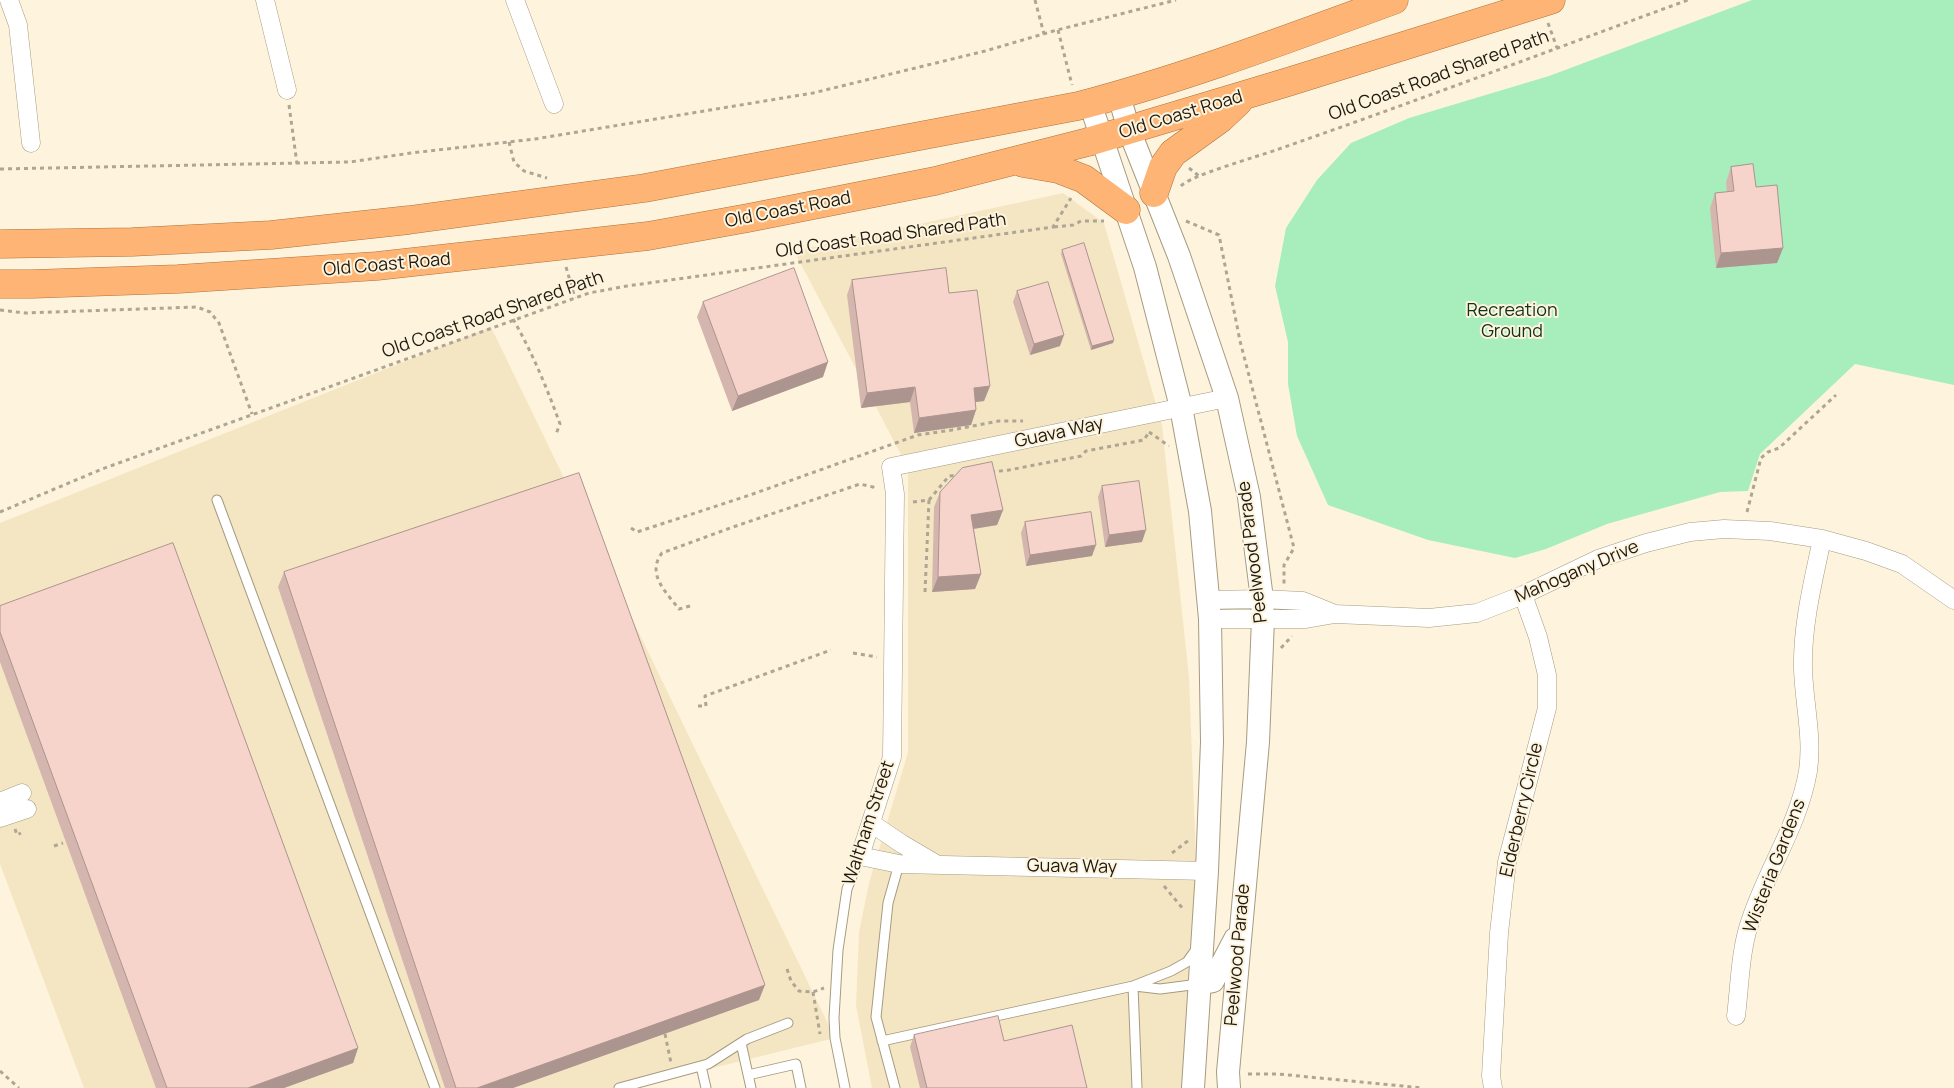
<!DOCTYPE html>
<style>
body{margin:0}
canvas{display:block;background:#fef4dd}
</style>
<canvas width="1954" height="1088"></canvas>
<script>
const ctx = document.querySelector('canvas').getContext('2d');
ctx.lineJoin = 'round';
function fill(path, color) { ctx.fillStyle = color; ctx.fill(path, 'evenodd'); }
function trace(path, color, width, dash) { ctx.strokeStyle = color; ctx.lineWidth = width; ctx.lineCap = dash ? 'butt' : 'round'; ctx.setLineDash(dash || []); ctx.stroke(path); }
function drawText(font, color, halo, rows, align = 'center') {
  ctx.font = font + ' Manrope,sans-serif'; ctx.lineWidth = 4; ctx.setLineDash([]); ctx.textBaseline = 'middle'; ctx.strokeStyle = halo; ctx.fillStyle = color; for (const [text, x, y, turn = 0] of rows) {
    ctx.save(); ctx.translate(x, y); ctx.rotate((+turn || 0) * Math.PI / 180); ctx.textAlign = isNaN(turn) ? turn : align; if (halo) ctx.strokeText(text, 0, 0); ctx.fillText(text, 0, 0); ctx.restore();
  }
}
fill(new Path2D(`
 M1063,193L1104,223L1162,425L1189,677L1197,886L1186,1088H872L856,1006L859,932L869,883L908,752V468L794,251Z
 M491,327L835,1038L631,1088H84L0,864V523Z`), '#f5e6c3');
fill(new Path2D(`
 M1752,0H1954V385L1855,364L1760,454L1748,491L1720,492L1607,524L1546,549L1515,558L1428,540L1328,505L1297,436L1288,384V342L1275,286L1286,228L1317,180L1351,143L1409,118L1549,76Z`), '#a7eebc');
const service = new Path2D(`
 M217,500L435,1088
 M1133,986L1137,1088
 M1135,986L1160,989L1199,984
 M882,1041L1133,986L1171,971L1187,962L1197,948
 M741,1043L751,1088
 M701,1066L706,1088
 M748,1075L796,1064L801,1088
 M619,1088L708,1064L747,1039L788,1023
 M845,1088L835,1038L834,1018L838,950L847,889L860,856
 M895,1088L876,1017L888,903L899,864`);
const minor = new Path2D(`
 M9,0L18,25L31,143
 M265,0L287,90
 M515,0L554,104
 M1208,600L1262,599L1303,601L1335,614
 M1210,619H1306L1335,614L1429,618L1477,613L1523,595L1598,559L1646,543L1690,532L1724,529L1770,531L1822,539L1866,551L1902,564L1954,600
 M0,802L22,793
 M0,818L27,809
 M871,823L902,844L936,864
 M1207,871L899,864L860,856L892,757L895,494L891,467L1227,398
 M1736,1016C1740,984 1740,949 1751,919C1768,868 1799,824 1808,771C1813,737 1804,703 1803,669C1802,625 1813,582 1822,539
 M1493,1088L1491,1076L1499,933L1507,862L1547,708V675L1538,637L1523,595`);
const tertiary = new Path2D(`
 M1119,96L1129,130L1179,256L1227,398L1249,497L1262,599L1263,619L1258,742L1228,1072L1229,1088
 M1090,103L1145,267L1181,407L1200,511L1210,619L1212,742L1207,871L1193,1088
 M1199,984L1213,981L1235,939`);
const trunk = new Path2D(`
 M1023,163L1058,169L1084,179L1126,210
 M1154,193L1163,167L1173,153L1220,119L1238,102
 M0,244L132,242L271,235L409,220L645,188L1078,106C1185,78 1290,38 1394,0
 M0,284H32L178,279L377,266L648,236L748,218L935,181L1088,142L1288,82L1551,0`);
trace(service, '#a69b80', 11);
trace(minor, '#a69b80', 19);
trace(tertiary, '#a69b80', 24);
trace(trunk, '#af723b', 29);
trace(new Path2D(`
 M1035,0L1044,34
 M1548,23L1557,48
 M1058,30L1072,85
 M289,105L297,164
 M509,142L514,162L524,171L547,178
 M1189,168L1199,176
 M0,169L350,162L411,153L535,139L813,93L985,51L1057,30L1176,0
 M1181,186C1189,176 1259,156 1276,150C1414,102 1551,50 1688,0
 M1186,221L1219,235L1240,341L1294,548L1284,565V584
 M1054,227L1073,225L1081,221H1104
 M566,267L575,298
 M0,310L25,313L197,307L210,312L219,323L252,414
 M513,319C532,352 547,388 560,424L556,434
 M1149,432L1169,446
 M991,472L1009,470L1081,456L1086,451L1144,440L1149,432
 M913,502L929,500L949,476L958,475
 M0,512L102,469L589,293L627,286L1053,227L1071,198
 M1747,512L1761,458L1768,452L1779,448L1836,395
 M631,528L637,532L750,495L918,435L952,430L999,421H1023
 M925,592L929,500
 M690,606L679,609C666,592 646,574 662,553L733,527L860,484L873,487L877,490
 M1281,648L1292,636
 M853,653L877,657
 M698,706H706L705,696L831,650
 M15,829L17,835L21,833
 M54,846L63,843
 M1172,853L1189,840
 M1164,886L1184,910
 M787,969L791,981L799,991L813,992L824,988
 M813,992L820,1034
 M665,1034L671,1063
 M0,1071L19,1088
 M1248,1074H1278L1423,1088`), '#aea694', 3, [4, 4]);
trace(service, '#fff', 9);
trace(minor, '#fff', 18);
trace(tertiary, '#fff', 22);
trace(trunk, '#feb474', 28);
fill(new Path2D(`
 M1731,167L1756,187L1783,248L1777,263L1716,268L1710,208L1715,193L1727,192L1726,182Z
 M1062,250L1113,343L1091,350L1061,254Z
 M852,280L949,293L990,386L984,401L975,402L976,410L971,425L914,433L910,402L861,408L847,295Z
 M1017,291L1060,346L1030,355L1013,302Z
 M703,302L823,377L732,411L697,317Z
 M1102,486L1142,542L1105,547L1098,497Z
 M940,492L1003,510L997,525L974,529L981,574L975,589L932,592L934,507Z
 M1025,522L1092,556L1026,566L1021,533Z
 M284,572L759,1000L513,1088H445L278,587Z
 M0,606L358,1048L353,1063L284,1088H156L0,662Z
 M914,1035L1004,1041L1087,1088H920L910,1047Z`), '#d4b6af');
fill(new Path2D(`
 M1783,248L1777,263L1716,268L1721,253Z
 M1064,335L1060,346L1030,355L1034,344Z
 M1114,340L1113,343L1091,350L1092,346Z
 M828,362L823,377L732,411L738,396Z
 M990,386L984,401L968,403L974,388Z
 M915,387L910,402L861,408L867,393Z
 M976,410L971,425L914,433L919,418Z
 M1003,510L997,525L966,530L971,515Z
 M1146,530L1142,542L1105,547L1109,535Z
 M1096,545L1092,556L1026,566L1030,555Z
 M981,574L975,589L932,592L938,577Z
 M765,985L759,1000L513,1088H477Z
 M358,1048L353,1063L284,1088H248Z`), '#ac948f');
const building = new Path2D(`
 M1753,164L1756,187L1777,185L1783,248L1721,253L1715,193L1734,191L1731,167Z
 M1084,243L1114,340L1092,346L1062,250Z
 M794,268L828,362L738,396L703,302Z
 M946,268L949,293L977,290L990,386L974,388L976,410L919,418L915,387L867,393L852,280Z
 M1048,282L1064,335L1034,344L1017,291Z
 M992,462L1003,510L971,515L981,574L938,577L940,492L962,468Z
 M579,473L765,985L477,1088H456L284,572Z
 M1139,481L1146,530L1109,535L1102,486Z
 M1091,512L1096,545L1030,555L1025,522Z
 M173,543L358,1048L248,1088H167L0,632V606Z
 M998,1016L1004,1041L1072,1025L1087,1088H927L914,1035Z`);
fill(building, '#f6d4cc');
trace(building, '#ac948f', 1);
drawText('18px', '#1f1a10', '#fef4dd', [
 ["Old Coast Road Shared Path",1439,76,-20],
 ["Old Coast Road",1181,115,-17],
 ["Old Coast Road",788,210,-11],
 ["Old Coast Road Shared Path",891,236,-8],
 ["Old Coast Road",387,265,-5],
 ["Old Coast Road Shared Path",493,315,-19],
 ["Guava Way",1059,433,-12],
 ["Peelwood Parade",1253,552,-97],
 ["Mahogany Drive",1577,572,-23],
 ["Elderberry Circle",1522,810,-77],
 ["Waltham Street",869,823,-72],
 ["Wisteria Gardens",1775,866,-69],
 ["Guava Way",1072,867,1],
 ["Peelwood Parade",1238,955,-85]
]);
drawText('18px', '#12311d', '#fef4dd', [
 ["Recreation",1512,311],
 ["Ground",1512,332]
]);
</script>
